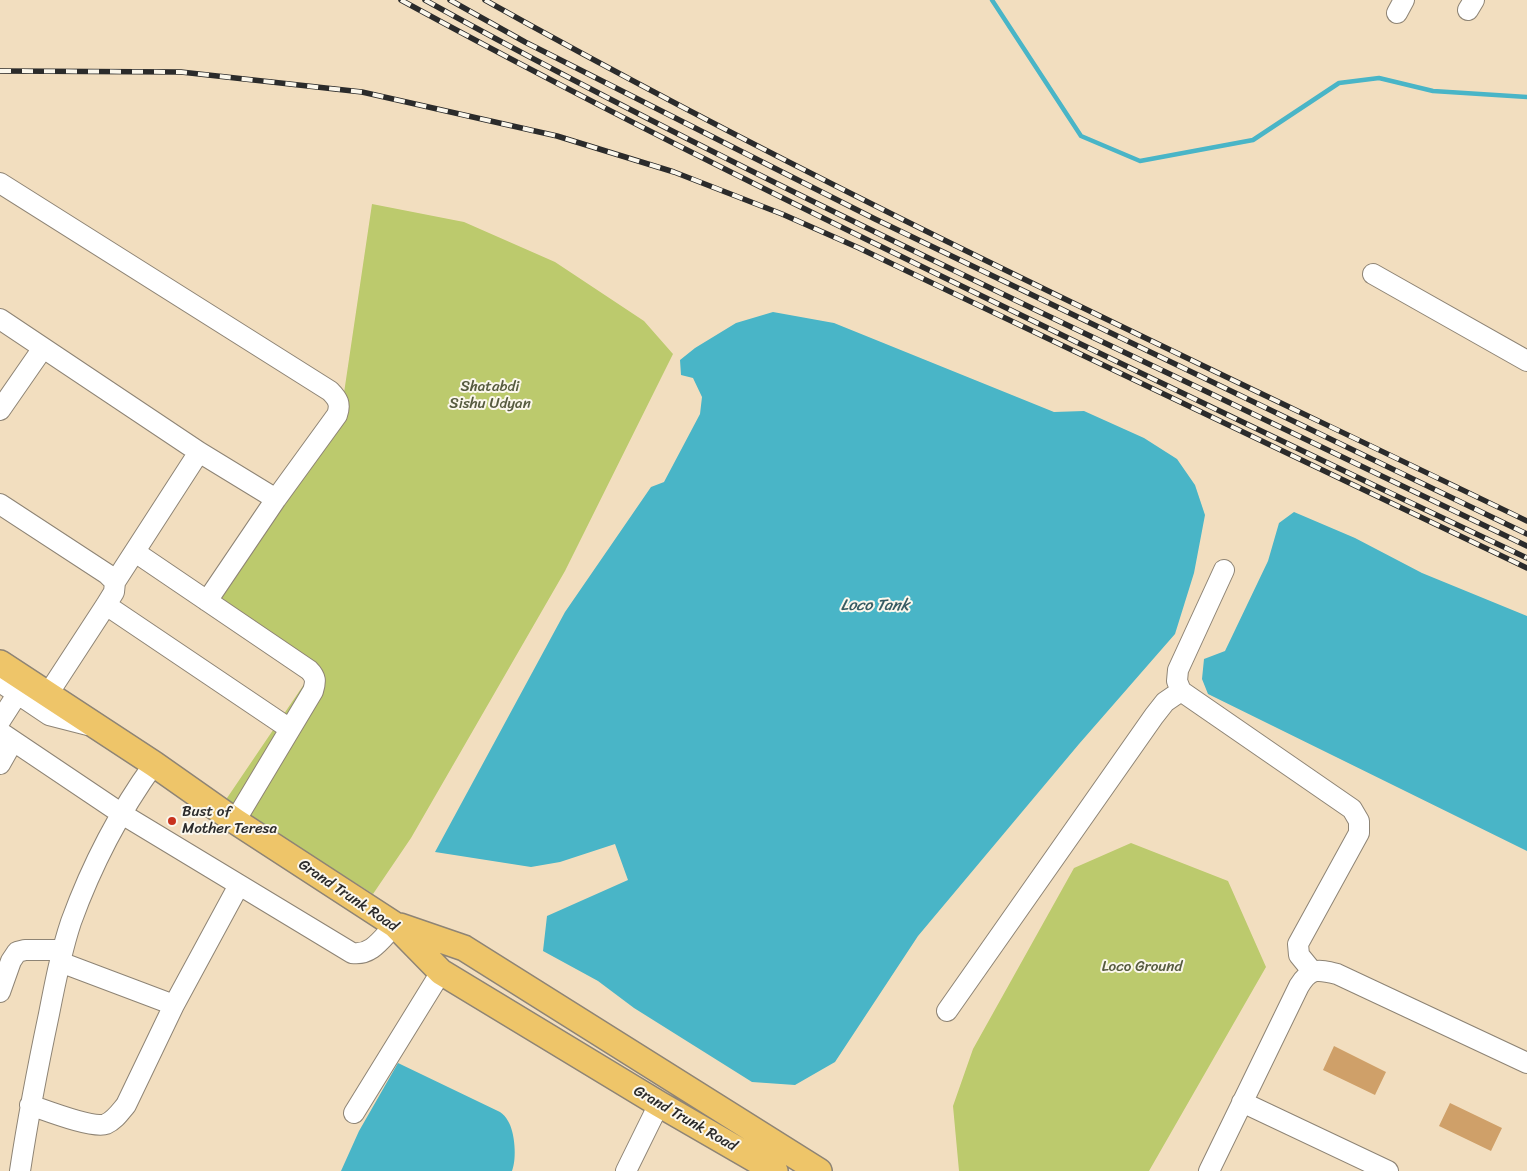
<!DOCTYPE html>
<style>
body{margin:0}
canvas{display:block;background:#f2debf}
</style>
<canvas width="1527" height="1171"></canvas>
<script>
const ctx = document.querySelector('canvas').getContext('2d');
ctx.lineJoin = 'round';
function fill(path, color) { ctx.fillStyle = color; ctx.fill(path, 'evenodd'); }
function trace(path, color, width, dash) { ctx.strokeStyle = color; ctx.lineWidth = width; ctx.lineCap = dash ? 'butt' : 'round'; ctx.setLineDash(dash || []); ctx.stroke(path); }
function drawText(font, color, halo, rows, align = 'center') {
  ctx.font = font + ' Sriracha,sans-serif'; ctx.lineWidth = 4; ctx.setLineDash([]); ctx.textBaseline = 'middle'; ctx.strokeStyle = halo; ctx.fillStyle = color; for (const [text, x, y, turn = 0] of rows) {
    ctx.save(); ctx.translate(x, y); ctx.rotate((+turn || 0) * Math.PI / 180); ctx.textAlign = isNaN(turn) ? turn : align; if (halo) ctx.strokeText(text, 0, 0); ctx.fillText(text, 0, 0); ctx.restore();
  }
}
fill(new Path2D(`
 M372,204L464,222L555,262L644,321L673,354L565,571L411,838L373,894L225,801L315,668L217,605L344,393Z
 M1131,843L1228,881L1266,967L1149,1171H959L953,1106L973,1049L1074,868Z`), '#bcca6d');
fill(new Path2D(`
 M773,312L834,323L1054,412L1084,411L1144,438L1177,459L1195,485L1205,515L1194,573L1175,634L1079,744L918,936L835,1062L795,1085L752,1082L634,1008L598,981L543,951L547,916L628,880L615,844L560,862L531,867L435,852L565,612L651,487L664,482L700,414L702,397L693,378L681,375L680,360L695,348L736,323Z
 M1294,512L1355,538L1422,573L1527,616V851L1208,694L1202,679L1204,659L1225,651L1268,561L1279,523Z
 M398,1063L500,1112C503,1114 506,1117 508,1121C515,1132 517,1159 512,1171H341L359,1131Z`), '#49b5c7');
trace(new Path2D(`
 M992,0L1081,136L1140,161L1253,140L1339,83L1379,78L1433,91L1527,97`), '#49b5c7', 4.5);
fill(new Path2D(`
 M1334,1046L1386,1072L1375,1095L1323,1070Z
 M1450,1103L1502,1128L1491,1151L1439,1126Z`), '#cfa069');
const minor = new Path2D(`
 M1468,10L1474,0
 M1397,13L1404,0
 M0,183L330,391C338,399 341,404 337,415L276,499L207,601
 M1373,274L1527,361
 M0,319L199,452L276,499
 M0,410L43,348
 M0,504L107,574L115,582L114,592L106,605L48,694
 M135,552L309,670C316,677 316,681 313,691L235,821
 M1224,570L1178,670L1177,681L1181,691L1352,809L1359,821V833L1298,944L1299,955L1312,971
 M115,582L199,452
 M106,605L290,729
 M0,682L49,715L88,725
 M0,721L18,693
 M0,732L122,814L352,953C372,956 382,938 395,925
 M0,764L13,741
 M60,962L174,1005
 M0,992L11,961L17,952L25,950H63
 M947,1011L1154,716L1165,702L1181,691
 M1242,1102L1388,1171
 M30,1105C45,1110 93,1129 106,1124C115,1120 120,1112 126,1105L174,1005L239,885
 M354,1113L441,972
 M20,1171C28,1118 38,1066 49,1014C55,983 61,952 71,922C91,867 120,811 154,764
 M626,1171L659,1104
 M1209,1171L1299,986C1310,968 1317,969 1337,974L1527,1063`);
const major = new Path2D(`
 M0,663L154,764L235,821L395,925L441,972L659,1104L775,1171
 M400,926L464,948L819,1171`);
trace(minor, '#8e8475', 22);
trace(major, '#8e8475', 28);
trace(minor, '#fff', 20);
trace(major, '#eec569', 25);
const rail = new Path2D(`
 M401,0C619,119 842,228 1066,337C1219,411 1373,485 1527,558
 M425,0C627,112 835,213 1042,313C1204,390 1365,468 1527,546
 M450,0L525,42L875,219L1527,534
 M485,0C824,190 1177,352 1527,521
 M0,71L181,72L362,92L557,136L674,172L782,214L859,248L1527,568`);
trace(rail, '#2b2b2b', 5.5);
trace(rail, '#fbf7ec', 4, [11]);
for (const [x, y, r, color] of [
 [172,821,5,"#c8321e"]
]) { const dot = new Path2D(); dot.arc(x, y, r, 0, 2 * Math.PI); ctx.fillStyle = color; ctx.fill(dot); trace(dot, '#fbf7ec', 2); }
drawText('15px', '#565b3f', '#fbf7ec', [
 ["Shatabdi",490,387],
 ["Sishu Udyan",490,404],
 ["Loco Ground",1142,967]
]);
drawText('15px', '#2b2b2b', '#fbf7ec', [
 ["Bust of",182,812],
 ["Mother Teresa",182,829]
], 'left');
drawText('15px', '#2b2b2b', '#fbf7ec', [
 ["Grand Trunk Road",348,896,34],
 ["Grand Trunk Road",685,1119,30]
]);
drawText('italic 16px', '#365b62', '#fbf7ec', [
 ["Loco Tank",875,606]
]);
</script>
